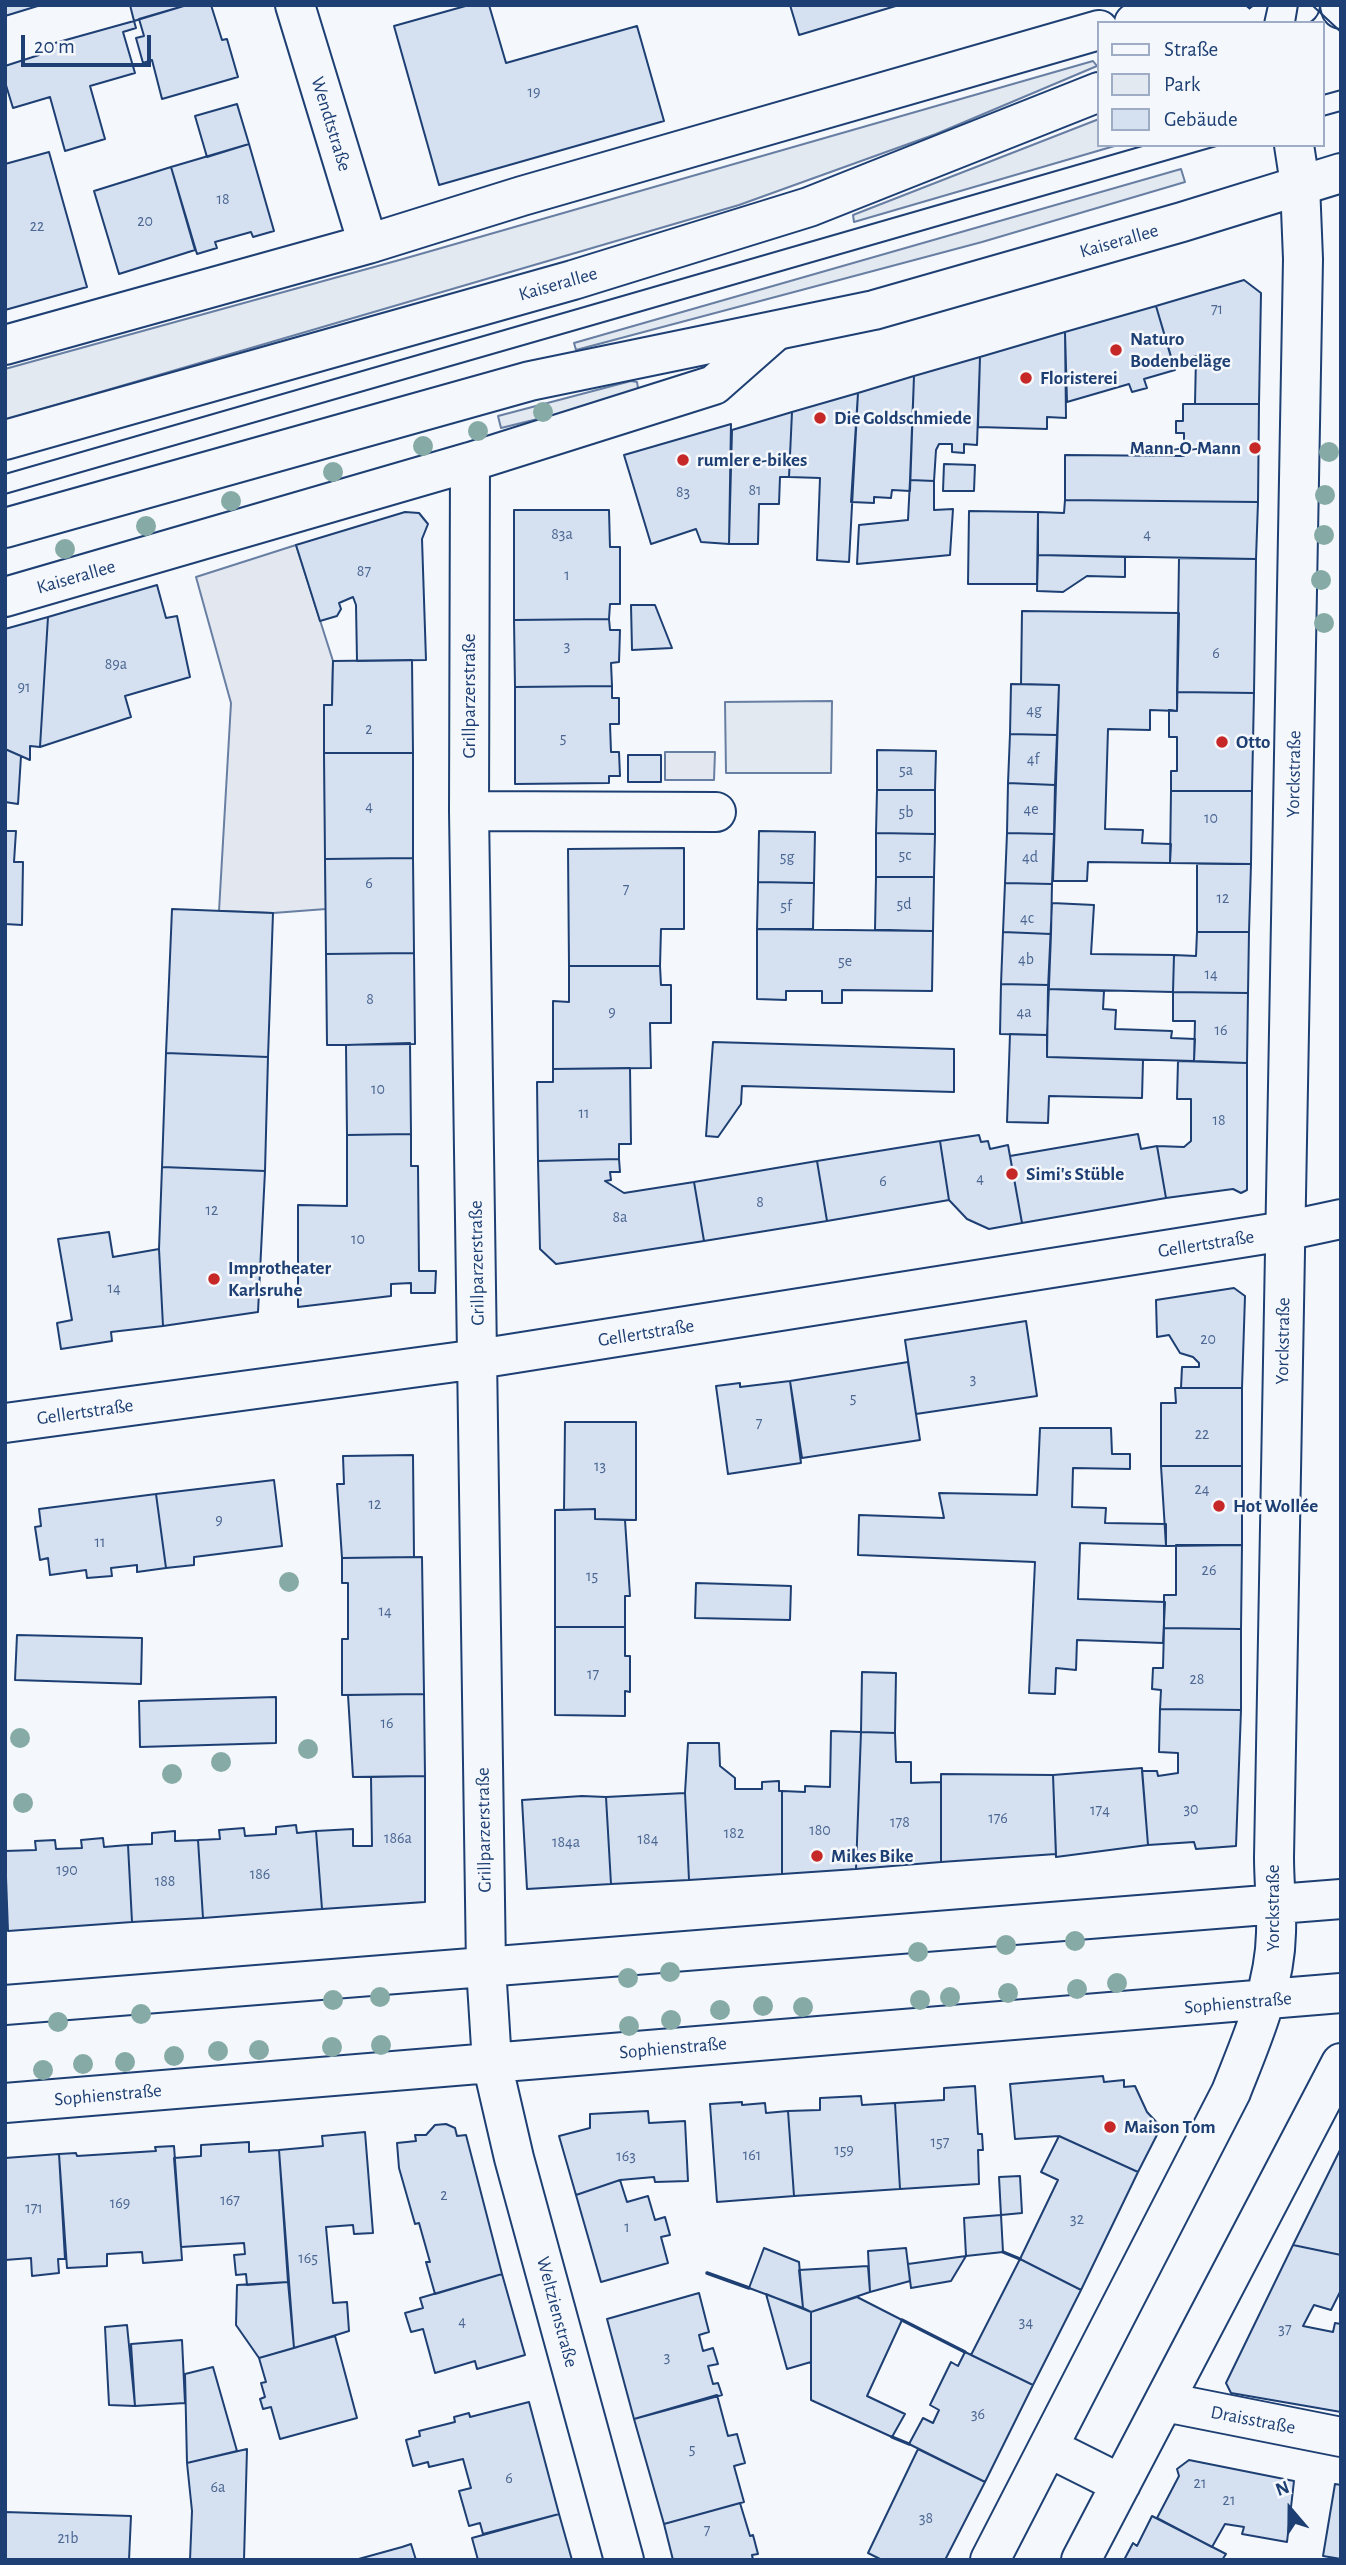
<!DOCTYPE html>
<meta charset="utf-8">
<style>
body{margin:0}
#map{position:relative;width:1346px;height:2565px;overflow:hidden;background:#f4f7fb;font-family:"Alegreya Sans",sans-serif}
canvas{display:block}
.frame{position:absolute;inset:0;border:7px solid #1d3f73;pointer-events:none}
.legend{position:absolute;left:1097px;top:21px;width:228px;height:126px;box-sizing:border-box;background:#f4f7fb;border:2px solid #9eadc5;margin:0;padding:9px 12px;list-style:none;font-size:21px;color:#1d3f73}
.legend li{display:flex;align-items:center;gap:14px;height:35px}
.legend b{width:35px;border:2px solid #9eadc5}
.north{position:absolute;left:1255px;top:2474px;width:70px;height:70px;-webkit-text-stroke:5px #f4f7fb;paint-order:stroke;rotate:340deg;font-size:19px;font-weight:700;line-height:28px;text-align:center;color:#1d3f73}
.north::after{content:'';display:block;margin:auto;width:24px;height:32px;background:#1d3f73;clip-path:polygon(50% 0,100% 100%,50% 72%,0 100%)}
.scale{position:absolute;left:21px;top:35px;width:130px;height:32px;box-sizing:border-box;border:4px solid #1d3f73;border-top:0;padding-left:9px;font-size:21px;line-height:24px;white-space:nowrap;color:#1d3f73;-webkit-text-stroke:5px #f4f7fb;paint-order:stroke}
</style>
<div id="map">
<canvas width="1346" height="2565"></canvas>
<div class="frame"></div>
<ul class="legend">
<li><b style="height:9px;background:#f4f7fb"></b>Straße</li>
<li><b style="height:19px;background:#e3e9f0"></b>Park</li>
<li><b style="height:19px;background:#d5e0f0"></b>Gebäude</li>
</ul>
<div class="north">N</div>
<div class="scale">20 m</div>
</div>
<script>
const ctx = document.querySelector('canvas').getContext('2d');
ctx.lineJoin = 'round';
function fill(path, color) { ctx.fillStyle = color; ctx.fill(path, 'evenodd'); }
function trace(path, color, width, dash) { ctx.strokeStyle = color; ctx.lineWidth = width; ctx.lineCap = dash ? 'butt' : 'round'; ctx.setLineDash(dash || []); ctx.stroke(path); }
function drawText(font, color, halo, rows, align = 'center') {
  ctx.font = font + ' "Alegreya Sans",sans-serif'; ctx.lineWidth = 5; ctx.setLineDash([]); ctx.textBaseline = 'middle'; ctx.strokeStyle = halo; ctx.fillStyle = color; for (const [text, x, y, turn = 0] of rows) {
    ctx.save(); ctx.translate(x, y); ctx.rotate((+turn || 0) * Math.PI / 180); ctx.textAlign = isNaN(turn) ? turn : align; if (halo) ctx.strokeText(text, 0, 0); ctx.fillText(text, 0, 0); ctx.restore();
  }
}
const green = new Path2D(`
 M1093,61L1097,66L936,134L739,205L5,420V369L403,259Z
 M1099,119V145H1118L854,222L853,215Z
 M1181,169L1185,182L982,242L576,350L574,343Z
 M631,381L637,382L639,394L501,428L498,416Z
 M832,701L831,773H726L725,702Z`);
fill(green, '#e3e9f0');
trace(green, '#687fa3', 2);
const parking = new Path2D(`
 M296,545L333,661L332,705H324L326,909L273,913L219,911L231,703L196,577Z
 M665,752H715L714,780H665Z`);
fill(parking, '#e3e8f0');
trace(parking, '#687fa3', 2);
const building = new Path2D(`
 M5,5H41L5,16Z
 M130,5H187L134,21Z
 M187,5H211L222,40L227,39L238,77L162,99L152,60L143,63L136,38L144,36L139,19Z
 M469,5H489L506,63L637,26L664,121L439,185L394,26Z
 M790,5H899L799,35Z
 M134,21L136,28L123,32L135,73L90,86L105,139L65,151L50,97L13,108L5,82V66L39,55L37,48Z
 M237,104L249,144L207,157L195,116Z
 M249,144L274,231L253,237L251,232L215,242L217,248L197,254L171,167Z
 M49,152L87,287L5,310V164Z
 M171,167L195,250L119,274L94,191Z
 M1244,280L1261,293L1259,404H1195L1196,356L1173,364L1156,306Z
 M1156,306L1175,370L1144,379L1147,388L1132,392L1129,384L1067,402L1065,332Z
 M1065,332L1066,418L1047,417V429L978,427L980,357Z
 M980,357L977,445L964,444V453L952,452V444H939L936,450L934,481L910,480L914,376Z
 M914,376L910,491L892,490L891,498L874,497V503L851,502L858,393Z
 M858,393L849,562L817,560L820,478L789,477L792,412Z
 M1183,404H1259L1258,502L1065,500V455L1184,456V433H1176V421H1183Z
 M792,412L789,477H780L779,504H759L758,544H729L732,430Z
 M731,424L729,544L701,542L696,529L651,544L624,455Z
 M944,464L975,465L974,491H943Z
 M910,480L934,481V510L953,509L950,555L857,564L859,525L908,520Z
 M1065,500L1258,502L1256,559L1038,555V512L1064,513Z
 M514,510H609L610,547H620V604H610L609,619L514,620Z
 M969,511L1038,512L1037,584H968Z
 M405,512L419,513L428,524L422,539L426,660L357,661L356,605L353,597L339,603L341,609L337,616L320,621L296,545Z
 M1038,555L1125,557V577L1087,576L1063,592L1037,591Z
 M1179,558L1256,559L1254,693L1177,692Z
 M157,585L166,618L177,616L190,677L125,696L131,717L40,747L48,617Z
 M631,605H655L672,648L632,650Z
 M1022,611L1179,613L1177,711L1150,710V730L1108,729L1105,829L1143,830L1142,843L1171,844L1170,863L1088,862L1087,881H1053L1059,685L1021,684Z
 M48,617L40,747L30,746V760L5,749V629Z
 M609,619L610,630H620L619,662L611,663L612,686L515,687L514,620Z
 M412,660L413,753H324V705H332L333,661Z
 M1011,684L1059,685L1057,735L1010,734Z
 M612,686V698H619V724H610L611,752H619L620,776H609V783L515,784V687Z
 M1177,692L1254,693L1252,791H1171V771H1177V737H1169V710L1177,711Z
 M1010,734L1057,735L1055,785L1008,783Z
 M5,749L21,756L18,804L5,802Z
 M877,750L936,751L935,790H877Z
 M324,753H413V858L325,859Z
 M628,755H661V782H628Z
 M1008,783L1055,785L1054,834L1007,833Z
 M877,790H935V834L876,833Z
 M1171,791H1252L1251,864L1170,863Z
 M5,831H16L14,862H23L22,925L5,924Z
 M759,831L815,832L814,883L758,882Z
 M876,833L935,834L934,877H876Z
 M1007,833L1054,834L1052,884L1005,883Z
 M684,848V929H661L660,966H569L568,849Z
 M413,858L414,953L326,954L325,859Z
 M1197,864H1251L1249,932H1197Z
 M876,877H934L933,931L875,930Z
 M758,882L814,883L813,929H757Z
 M1005,883L1052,884L1051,934L1003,932Z
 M1052,903L1094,905L1091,954L1174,955L1173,992L1048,989Z
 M172,909L273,913L268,1057L166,1053Z
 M757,929L933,931L932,991L842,990V1003H822V991H786V1000L757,999Z
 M1003,932L1051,934L1049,985L1001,984Z
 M1197,932H1249L1248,993L1173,992L1174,955L1196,956Z
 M414,953L415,1044L327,1045L326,954Z
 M569,966H660L661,985H671V1023H650L651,1068L553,1069V1001L569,1002Z
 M1001,984L1049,985L1047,1035L1000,1034Z
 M1048,989L1104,991L1103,1009L1116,1010L1115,1029L1172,1031L1171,1038L1195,1039L1194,1061L1047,1057Z
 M1173,992L1248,993L1247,1063L1194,1061L1195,1021H1173Z
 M1010,1034L1047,1035V1057L1143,1060L1142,1098L1049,1096L1048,1123L1007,1122Z
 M713,1042L954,1049V1092L742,1086L741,1104L718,1137L706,1136Z
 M410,1043L411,1134L347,1135L346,1045Z
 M166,1053L268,1057L265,1171L162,1167Z
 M1178,1061L1247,1063V1190L1241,1193L1233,1189L1166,1198L1157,1146L1184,1147L1191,1141V1099H1177Z
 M630,1068L631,1144H619V1159L538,1161L537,1082H553V1069Z
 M411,1134V1166H418L419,1271H436L435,1293H411V1283L391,1284V1296L298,1307V1205L347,1206V1135Z
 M1138,1134L1141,1149L1157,1146L1166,1198L1022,1223L1010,1156Z
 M979,1135L981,1142L988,1141L990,1149L1008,1145L1022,1223L989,1229L967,1219L949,1200L940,1141Z
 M940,1141L949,1200L827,1221L817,1161Z
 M619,1159L620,1172H610L611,1180L605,1181L624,1193L694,1182L704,1241L556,1264L540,1249L538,1161Z
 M817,1161L827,1221L704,1241L694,1182Z
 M162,1167L265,1171L258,1312L163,1326L159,1249Z
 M109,1232L113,1257L159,1249L163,1326L111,1332L112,1341L61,1349L57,1323L72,1320L58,1239Z
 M1234,1288L1245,1296L1242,1388H1181L1182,1367H1199V1363L1193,1357L1180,1353L1169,1335L1157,1337L1156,1300Z
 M1026,1321L1037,1396L916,1414L905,1340Z
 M908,1362L920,1440L802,1458L790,1381Z
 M790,1381L801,1463L728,1474L716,1386L740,1383V1387Z
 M1175,1388H1242V1466H1161V1403H1176Z
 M565,1422H636V1520L595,1519V1509L564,1510Z
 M1040,1428H1111L1112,1454H1130V1469L1073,1468L1072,1507L1106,1508L1105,1523L1166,1524V1546L1080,1543L1078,1599L1165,1602L1163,1643L1077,1640L1076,1670L1056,1668L1055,1694L1029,1693L1035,1562L858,1555L859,1515L944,1518L939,1493L1037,1495Z
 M413,1455L414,1557L342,1558L337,1484H344L343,1456Z
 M1161,1466H1242V1545L1166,1546Z
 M274,1480L282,1546L194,1557V1565L166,1568L156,1494Z
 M156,1494L166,1568L137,1572V1565L111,1568L112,1576L87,1578L86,1570L50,1575L48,1558L40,1560L35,1527L41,1526L39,1509Z
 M595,1509V1519L625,1520L630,1596H625V1627H555V1510Z
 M1176,1545H1242L1241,1629L1164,1628V1595H1176Z
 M422,1557L424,1694L342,1695V1639H348V1583H342V1558Z
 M696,1583L791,1586L790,1620L695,1618Z
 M555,1627H625V1656H630V1692L625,1691V1716L555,1715Z
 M1164,1628L1241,1629V1710L1160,1709L1161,1690L1152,1689L1153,1668H1163Z
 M17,1635L142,1638L141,1684L15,1680Z
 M862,1672L896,1673L895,1733L861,1732Z
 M424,1694L425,1776L353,1777L348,1695Z
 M276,1697V1743L140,1747L139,1701Z
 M1160,1709L1241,1710L1236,1846L1196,1849L1194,1842L1148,1845L1142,1771H1157L1158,1776L1178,1773V1753L1159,1752Z
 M831,1731L861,1732L856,1869L782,1874V1791L805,1792V1786L830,1787Z
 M861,1732L895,1733L896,1762H911V1783L941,1782V1862L856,1869Z
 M688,1743H719L720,1766L735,1778V1789H762V1782L779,1781V1791H782V1874L689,1880L685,1793Z
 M1142,1768L1148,1845L1056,1857L1053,1775Z
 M941,1774L1053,1775L1056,1854L941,1862Z
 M425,1776V1902L322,1909L316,1831L353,1829V1846H372L371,1777Z
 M685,1793L689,1880L611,1884L606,1797Z
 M582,1796L606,1797L611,1884L527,1889L522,1800Z
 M296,1825L297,1833L316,1831L322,1909L203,1918L198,1840L220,1839L219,1830L244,1828L245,1836L276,1834V1827Z
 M175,1831V1841L198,1840L203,1918L132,1922L128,1845L152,1844V1833Z
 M103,1838L104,1847L128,1845L132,1922L8,1931L5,1851L36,1850L35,1841L55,1840L56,1849L82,1848L81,1840Z
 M1103,2076L1104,2082L1124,2080V2087L1135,2086L1147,2112L1161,2127L1138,2172L1059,2136L1015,2139L1010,2084Z
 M975,2086L978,2134H982L983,2150H978L979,2184L900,2189L895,2103L944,2100V2088Z
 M861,2096L862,2105L895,2103L900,2189L794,2196L788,2111L820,2110V2098Z
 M742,2102V2105L765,2103L766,2113L788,2111L794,2196L717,2202L710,2104Z
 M648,2111L649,2123L685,2121L688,2181L655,2182L654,2177L620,2180L576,2195L559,2136L590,2128V2114Z
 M446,2124L455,2128L457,2136L466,2135L502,2274L435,2294L426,2262H430L419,2223L415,2224L399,2168L397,2143L416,2141L415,2135H426L435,2125Z
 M365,2132L373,2233L354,2234L353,2225L326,2227L333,2303L347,2302L349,2331L294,2348L279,2150L323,2146L322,2136Z
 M1059,2136L1138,2172L1081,2290L1020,2259L1058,2180L1041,2172Z
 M249,2142V2152L279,2150L288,2282L247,2285L246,2274L236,2275L234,2255L245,2254L244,2243L181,2247L174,2158L201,2156V2145Z
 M174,2146L182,2260L143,2263L142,2252L107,2254V2266L67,2268L59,2154L76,2153L77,2156L156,2151L155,2147Z
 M1341,2148V2255L1293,2245Z
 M59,2154L65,2259H58L59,2273L32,2276L31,2258L5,2260V2158Z
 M1020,2176L1022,2213L1001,2215L999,2177Z
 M620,2180L627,2202L648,2196L655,2220L665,2217L670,2235L661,2237L668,2263L601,2282L576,2195Z
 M1001,2215L1003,2252L966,2256L964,2218Z
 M1293,2245L1341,2255V2290L1331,2310L1314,2305L1303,2326L1333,2332L1335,2323L1341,2324V2412L1231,2393L1226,2383Z
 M764,2248L799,2262L803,2308L749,2288Z
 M906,2248L910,2281L870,2292L868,2251Z
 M966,2256L951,2281L911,2288L908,2264Z
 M1020,2259L1081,2290L1033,2385L971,2355Z
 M868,2266L870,2292L811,2312L803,2308L799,2270Z
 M502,2274L525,2355L477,2369L475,2361L435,2373L423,2329L411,2332L405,2313L423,2308L420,2298Z
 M288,2282L294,2348L259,2358L236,2325L237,2285Z
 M699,2293L709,2332L699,2335L703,2351L713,2348L718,2364L708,2366L713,2384L718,2383L722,2395L634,2419L607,2319Z
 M766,2294L811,2312V2362L787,2369Z
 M857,2297L902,2320L867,2396L905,2414L892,2437L811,2400V2312Z
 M127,2325L135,2406L109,2405L105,2327Z
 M335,2336L357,2418L280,2439L271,2407L263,2409L260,2399L265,2397L261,2383L266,2382L259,2358Z
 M182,2340L185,2403L135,2406L131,2344Z
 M965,2352L1033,2385L985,2482L909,2444L923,2418L933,2423L939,2410L930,2405L951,2362L958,2366Z
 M213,2367L237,2451L187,2463L185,2374Z
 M717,2395L728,2436L737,2434L745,2463L734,2466L744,2502L664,2524L634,2419Z
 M529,2402L559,2514L483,2534L480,2523L469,2526L459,2491L471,2488L463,2459L429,2467L428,2462L413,2466L406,2440L420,2436L419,2431L455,2422L454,2417L469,2413L470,2417Z
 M247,2449L244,2560H190L192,2511L187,2463Z
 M918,2449L985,2482L945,2560H882L868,2553Z
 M1189,2460L1294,2481L1287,2542L1242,2534L1244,2527L1225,2524L1212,2547L1157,2518L1179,2476L1177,2469Z
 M1335,2484L1341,2485V2559L1323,2556Z
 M740,2503L750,2536L753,2535L758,2554L752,2555L753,2560H673L664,2524Z
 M5,2512L131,2516L129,2560H5Z
 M559,2514L572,2560H478L472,2538Z
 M1152,2516L1226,2554L1222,2560H1124L1133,2543L1137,2546Z
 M411,2544L416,2560H355L402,2547Z`);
fill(building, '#d5e0f0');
trace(building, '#1d3f73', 2);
const minor = new Path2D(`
 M295,5L368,244
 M1134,23L1206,17L1236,23
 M5,345L368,244L522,196L1099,30
 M470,462L469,811L486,1967L492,2063L514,2158L624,2560
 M5,597L470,462L714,385L773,333
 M469,811L716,812
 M5,1423L478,1359L1285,1231L1341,1219
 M5,2005L1341,1899
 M5,2103L1341,1993
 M1165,2402L1341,2437
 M1049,2448L1121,2484
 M990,2560L1231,2092C1251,2041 1275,1988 1276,1933C1277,1908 1274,1882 1274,1857L1303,259L1300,184
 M1081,2560L1341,2063`);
const major = new Path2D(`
 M1340,5L1341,9
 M1263,23L1300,5
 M1294,145L1300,184
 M5,440L573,280L809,207L1099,92
 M5,528L530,381L874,310L1182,222L1341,173`);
trace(minor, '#1d3f73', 42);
trace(major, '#1d3f73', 42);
trace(minor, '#f4f7fb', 38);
trace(major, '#f4f7fb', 38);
trace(new Path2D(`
 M1312,5L1341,32
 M1264,23L1268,5
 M1295,23L1298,5
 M1323,95L1341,90
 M1323,116L1341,111
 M5,474L1146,145
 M5,494L1220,145`), '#1d3f73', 2);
trace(new Path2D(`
 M1003,2252L1020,2259
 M707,2273L749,2288
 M902,2320L965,2352
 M892,2437L909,2444`), '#1d3f73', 3.5);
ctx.fillStyle = '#86aba6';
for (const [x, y] of [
 [543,412],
 [478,431],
 [423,446],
 [1329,452],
 [333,472],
 [1325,495],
 [231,501],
 [146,526],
 [1324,535],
 [65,549],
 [1321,580],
 [1324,623],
 [289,1582],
 [20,1738],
 [308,1749],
 [221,1762],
 [172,1774],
 [23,1803],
 [1075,1941],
 [1006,1945],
 [918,1952],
 [670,1972],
 [628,1978],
 [1117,1983],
 [1077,1989],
 [1008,1993],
 [380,1997],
 [950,1997],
 [333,2000],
 [920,2000],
 [763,2006],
 [803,2007],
 [720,2010],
 [141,2014],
 [671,2020],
 [58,2022],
 [629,2026],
 [381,2045],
 [332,2047],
 [259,2050],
 [218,2051],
 [174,2056],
 [125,2062],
 [83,2064],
 [43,2070]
]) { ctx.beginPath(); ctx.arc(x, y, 10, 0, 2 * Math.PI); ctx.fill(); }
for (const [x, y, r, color] of [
 [1116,350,7,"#c62828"],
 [1026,378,7,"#c62828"],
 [820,418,7,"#c62828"],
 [1255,448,7,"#c62828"],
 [683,460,7,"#c62828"],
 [1222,742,7,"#c62828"],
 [1012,1174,7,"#c62828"],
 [214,1279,7,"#c62828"],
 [1219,1506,7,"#c62828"],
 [817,1856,7,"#c62828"],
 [1110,2127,7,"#c62828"]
]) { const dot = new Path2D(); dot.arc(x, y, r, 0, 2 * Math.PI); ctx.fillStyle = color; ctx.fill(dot); trace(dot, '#f4f7fb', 2.5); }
drawText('16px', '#4b6792', null, [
 ["19",534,92],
 ["18",223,199],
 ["20",145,221],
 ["22",37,226],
 ["71",1217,309],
 ["81",755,490],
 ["83",683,492],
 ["83a",562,534],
 ["4",1147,534],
 ["87",364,571],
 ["1",567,575],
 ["3",567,646],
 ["6",1216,653],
 ["89a",116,664],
 ["91",24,687],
 ["4g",1034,710],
 ["2",369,729],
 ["5",563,738],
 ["4f",1033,759],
 ["5a",906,770],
 ["4",369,806],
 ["4e",1031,809],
 ["5b",906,812],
 ["10",1211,818],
 ["5c",905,855],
 ["5g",787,857],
 ["4d",1030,857],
 ["6",369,883],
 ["7",626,889],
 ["12",1223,898],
 ["5d",904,904],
 ["5f",786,906],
 ["4c",1027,918],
 ["4b",1026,959],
 ["5e",845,961],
 ["14",1211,974],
 ["8",370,999],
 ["9",612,1012],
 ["4a",1024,1012],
 ["16",1221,1030],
 ["10",378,1089],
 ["11",584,1113],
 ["18",1219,1120],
 ["4",980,1178],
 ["6",883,1181],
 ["8",760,1202],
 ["12",212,1210],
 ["8a",620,1217],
 ["10",358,1239],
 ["14",114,1288],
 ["20",1208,1339],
 ["3",973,1379],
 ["5",853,1398],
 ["7",759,1423],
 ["22",1202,1434],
 ["13",600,1466],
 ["24",1202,1489],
 ["12",375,1504],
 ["9",219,1520],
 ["11",100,1542],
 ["26",1209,1570],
 ["15",592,1576],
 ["14",385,1611],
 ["17",593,1674],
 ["28",1197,1679],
 ["16",387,1723],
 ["30",1191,1809],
 ["174",1100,1810],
 ["176",998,1818],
 ["178",900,1822],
 ["180",820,1830],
 ["182",734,1833],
 ["186a",398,1838],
 ["184",648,1839],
 ["184a",566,1842],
 ["190",67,1870],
 ["186",260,1874],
 ["188",165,1881],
 ["157",940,2142],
 ["159",844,2150],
 ["161",752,2155],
 ["163",626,2156],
 ["2",444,2195],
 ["167",230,2200],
 ["169",120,2203],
 ["171",34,2208],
 ["32",1077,2219],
 ["1",627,2227],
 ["165",308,2258],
 ["4",462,2321],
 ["34",1026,2322],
 ["37",1285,2329],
 ["3",667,2357],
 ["36",978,2414],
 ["5",692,2449],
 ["6",509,2478],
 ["21",1200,2483],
 ["6a",218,2487],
 ["21",1229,2500],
 ["38",926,2518],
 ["7",707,2530],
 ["21b",68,2538]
]);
drawText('19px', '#1d3f73', '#f4f7fb', [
 ["Wendtstraße",331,124,73],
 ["Kaiserallee",1119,241,-16],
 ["Kaiserallee",558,284,-16],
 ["Kaiserallee",76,577,-16],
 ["Grillparzerstraße",469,696,-90],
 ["Yorckstraße",1294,774,-89],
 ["Gellertstraße",1206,1244,-9],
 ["Grillparzerstraße",477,1263,-91],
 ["Gellertstraße",646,1333,-9],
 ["Yorckstraße",1283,1341,-89],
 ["Gellertstraße",85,1412,-8],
 ["Grillparzerstraße",484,1830,-91],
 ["Yorckstraße",1273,1908,-90],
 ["Sophienstraße",1238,2003,-5],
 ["Sophienstraße",673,2048,-5],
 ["Sophienstraße",108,2095,-5],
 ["Weltzienstraße",557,2312,75],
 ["Draisstraße",1253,2420,11]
]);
drawText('bold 19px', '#1d3f73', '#f4f7fb', [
 ["Naturo",1130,339],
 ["Bodenbeläge",1130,361],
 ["Floristerei",1040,378],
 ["Die Goldschmiede",834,418],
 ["Mann-O-Mann",1241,448,"right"],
 ["rumler e-bikes",697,460],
 ["Otto",1236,742],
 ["Simi's Stüble",1026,1174],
 ["Improtheater",228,1268],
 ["Karlsruhe",228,1290],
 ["Hot Wollée",1233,1506],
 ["Mikes Bike",831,1856],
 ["Maison Tom",1124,2127]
], 'left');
</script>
